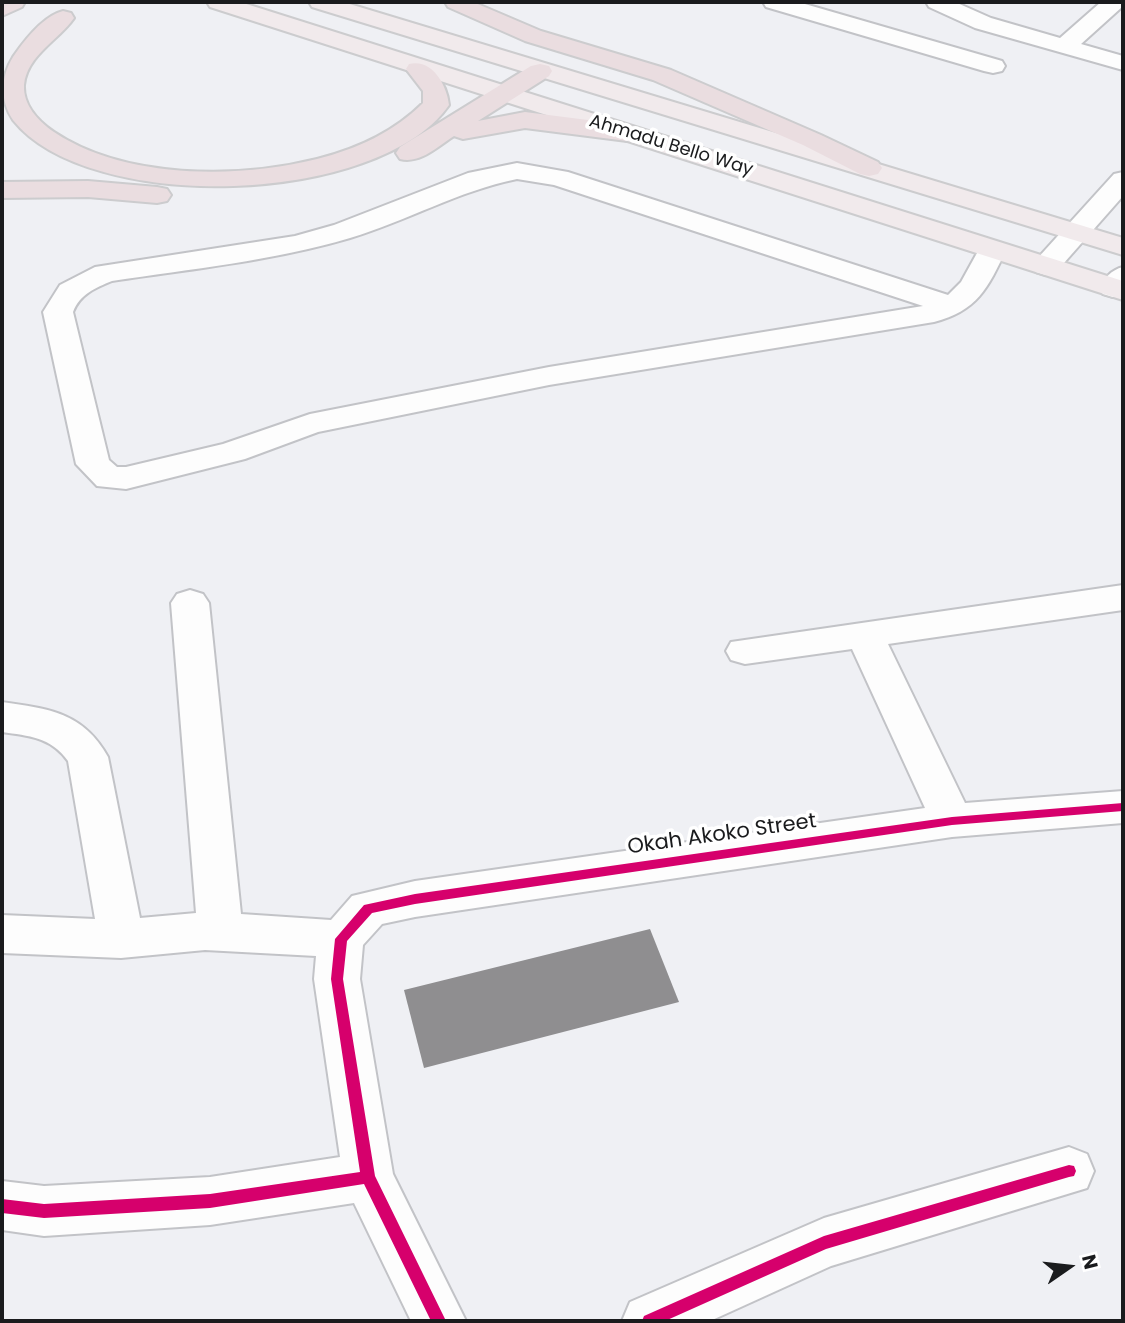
<!DOCTYPE html>
<style>
body{margin:0}
#map{position:relative;width:1125px;height:1323px;overflow:hidden;background:#eff0f4;font-family:Poppins,sans-serif}
canvas{display:block}
.frame{position:absolute;inset:0;border:4px solid #1a1b1d;pointer-events:none}
.north{position:absolute;left:1034px;top:1232px;width:70px;height:70px;-webkit-text-stroke:5px #fff;paint-order:stroke;rotate:76deg;font-size:19px;font-weight:700;line-height:28px;text-align:center;color:#1a1b1d}
.north::after{content:'';display:block;margin:auto;width:24px;height:32px;background:#1a1b1d;clip-path:polygon(50% 0,100% 100%,50% 72%,0 100%)}
</style>
<div id="map">
<canvas width="1125" height="1323"></canvas>
<div class="frame"></div>
<div class="north">N</div>
</div>
<script>
const ctx = document.querySelector('canvas').getContext('2d');
ctx.lineJoin = 'round';
function fill(path, color) { ctx.fillStyle = color; ctx.fill(path, 'evenodd'); }
function trace(path, color, width, dash) { ctx.strokeStyle = color; ctx.lineWidth = width; ctx.lineCap = dash ? 'butt' : 'round'; ctx.setLineDash(dash || []); ctx.stroke(path); }
function drawText(font, color, halo, rows, align = 'center') {
  ctx.font = font + ' Poppins,sans-serif'; ctx.lineWidth = 7; ctx.setLineDash([]); ctx.textBaseline = 'middle'; ctx.strokeStyle = halo; ctx.fillStyle = color; for (const [text, x, y, turn = 0] of rows) {
    ctx.save(); ctx.translate(x, y); ctx.rotate((+turn || 0) * Math.PI / 180); ctx.textAlign = isNaN(turn) ? turn : align; if (halo) ctx.strokeText(text, 0, 0); ctx.fillText(text, 0, 0); ctx.restore();
  }
}
fill(new Path2D(`
 M650,929L679,1002L424,1068L404,990Z`), '#8f8e90');
const minor = new Path2D(`
 M763,2H798L1002,61L1005,66L1002,71L993,73L984,71L766,7Z
 M926,2H955L991,18L1060,38L1101,2H1123L1122,7L1081,44L1123,56V70L975,28L929,7Z
 M517,163L568,172L948,295L961,282L982,244L992,241L1002,244L1006,250C988,288 977,311 934,322L549,385L318,432L245,459L126,489L97,486L76,464L43,312L60,285L95,267L295,236L334,225L468,173ZM517,179L554,185L923,306L549,367L310,414L223,444L126,467H117L109,460L73,312C80,294 95,288 112,281C191,269 272,261 350,238C407,221 458,191 517,179Z
 M1123,172V196L1056,272L1046,275L1036,272L1032,266L1036,260L1114,174Z
 M1123,267V294L1113,297L1103,294L1098,288C1105,278 1111,270 1123,267Z
 M1123,585V610L888,644L965,803L1123,791V823L952,837L415,917L382,924L363,945L360,979L393,1174L466,1321H411L354,1203L210,1225L44,1236L2,1230V1181L44,1186L210,1177L340,1157L314,979L316,956L205,950L121,958L2,953V915L95,919L68,761C51,737 29,736 2,732V702C49,709 83,712 108,757L140,918L196,913L171,603L177,594L190,590L203,594L209,603L241,914L331,920L352,896L415,881L925,808L852,649L745,664L731,660L726,651L731,642Z
 M1069,1147L1087,1154L1094,1171L1087,1188L831,1266L710,1321H622L630,1302L824,1218Z`);
const major = new Path2D(`
 M207,2H240L1123,281V300L210,7Z
 M309,2H343L1123,238V255L312,7Z`);
const highway = new Path2D(`
 M2,2H25L22,7L2,16Z
 M445,2H473L541,31L671,70L821,135L878,162L882,168L878,174L869,176L860,174L803,145L653,80L525,41L448,7Z
 M63,11L71,13L74,18C59,40 27,55 24,85C23,105 38,121 54,132C124,179 237,179 317,159C357,149 394,132 423,103V91L406,69L409,64C432,58 447,85 449,105C379,206 89,215 13,120C0,100 0,78 13,57C24,41 43,16 63,11Z
 M540,64L549,66L552,71L549,76L478,121L525,112L627,125L636,128L640,133L636,138L627,141L525,128L463,139L454,136C437,147 420,164 400,159L396,153L400,147L531,66Z
 M88,181L157,187L167,189L171,195L167,201L157,203L88,197L2,198V182Z`);
trace(minor, '#c2c3c7', 4);
trace(major, '#ccccce', 4);
trace(highway, '#ccccce', 4);
fill(minor, '#fdfdfd');
fill(major, '#f1eaec');
fill(highway, '#eadde0');
fill(new Path2D(`
 M1123,803V811L952,825L415,904L372,913L347,941L343,979L375,1176L446,1321H431L364,1184L210,1208L44,1218L2,1213V1199L44,1204L210,1194L360,1172L331,979L335,939L364,905L415,894L952,817Z
 M1069,1165L1074,1166L1076,1171L1074,1176L1069,1177L826,1249L665,1321H642L644,1316L824,1236Z`), '#d6006c');
drawText('18px', '#1a1b1d', '#fff', [
 ["Ahmadu Bello Way",671,146,17]
]);
drawText('21px', '#1a1b1d', '#fff', [
 ["Okah Akoko Street",722,835,-8]
]);
</script>
